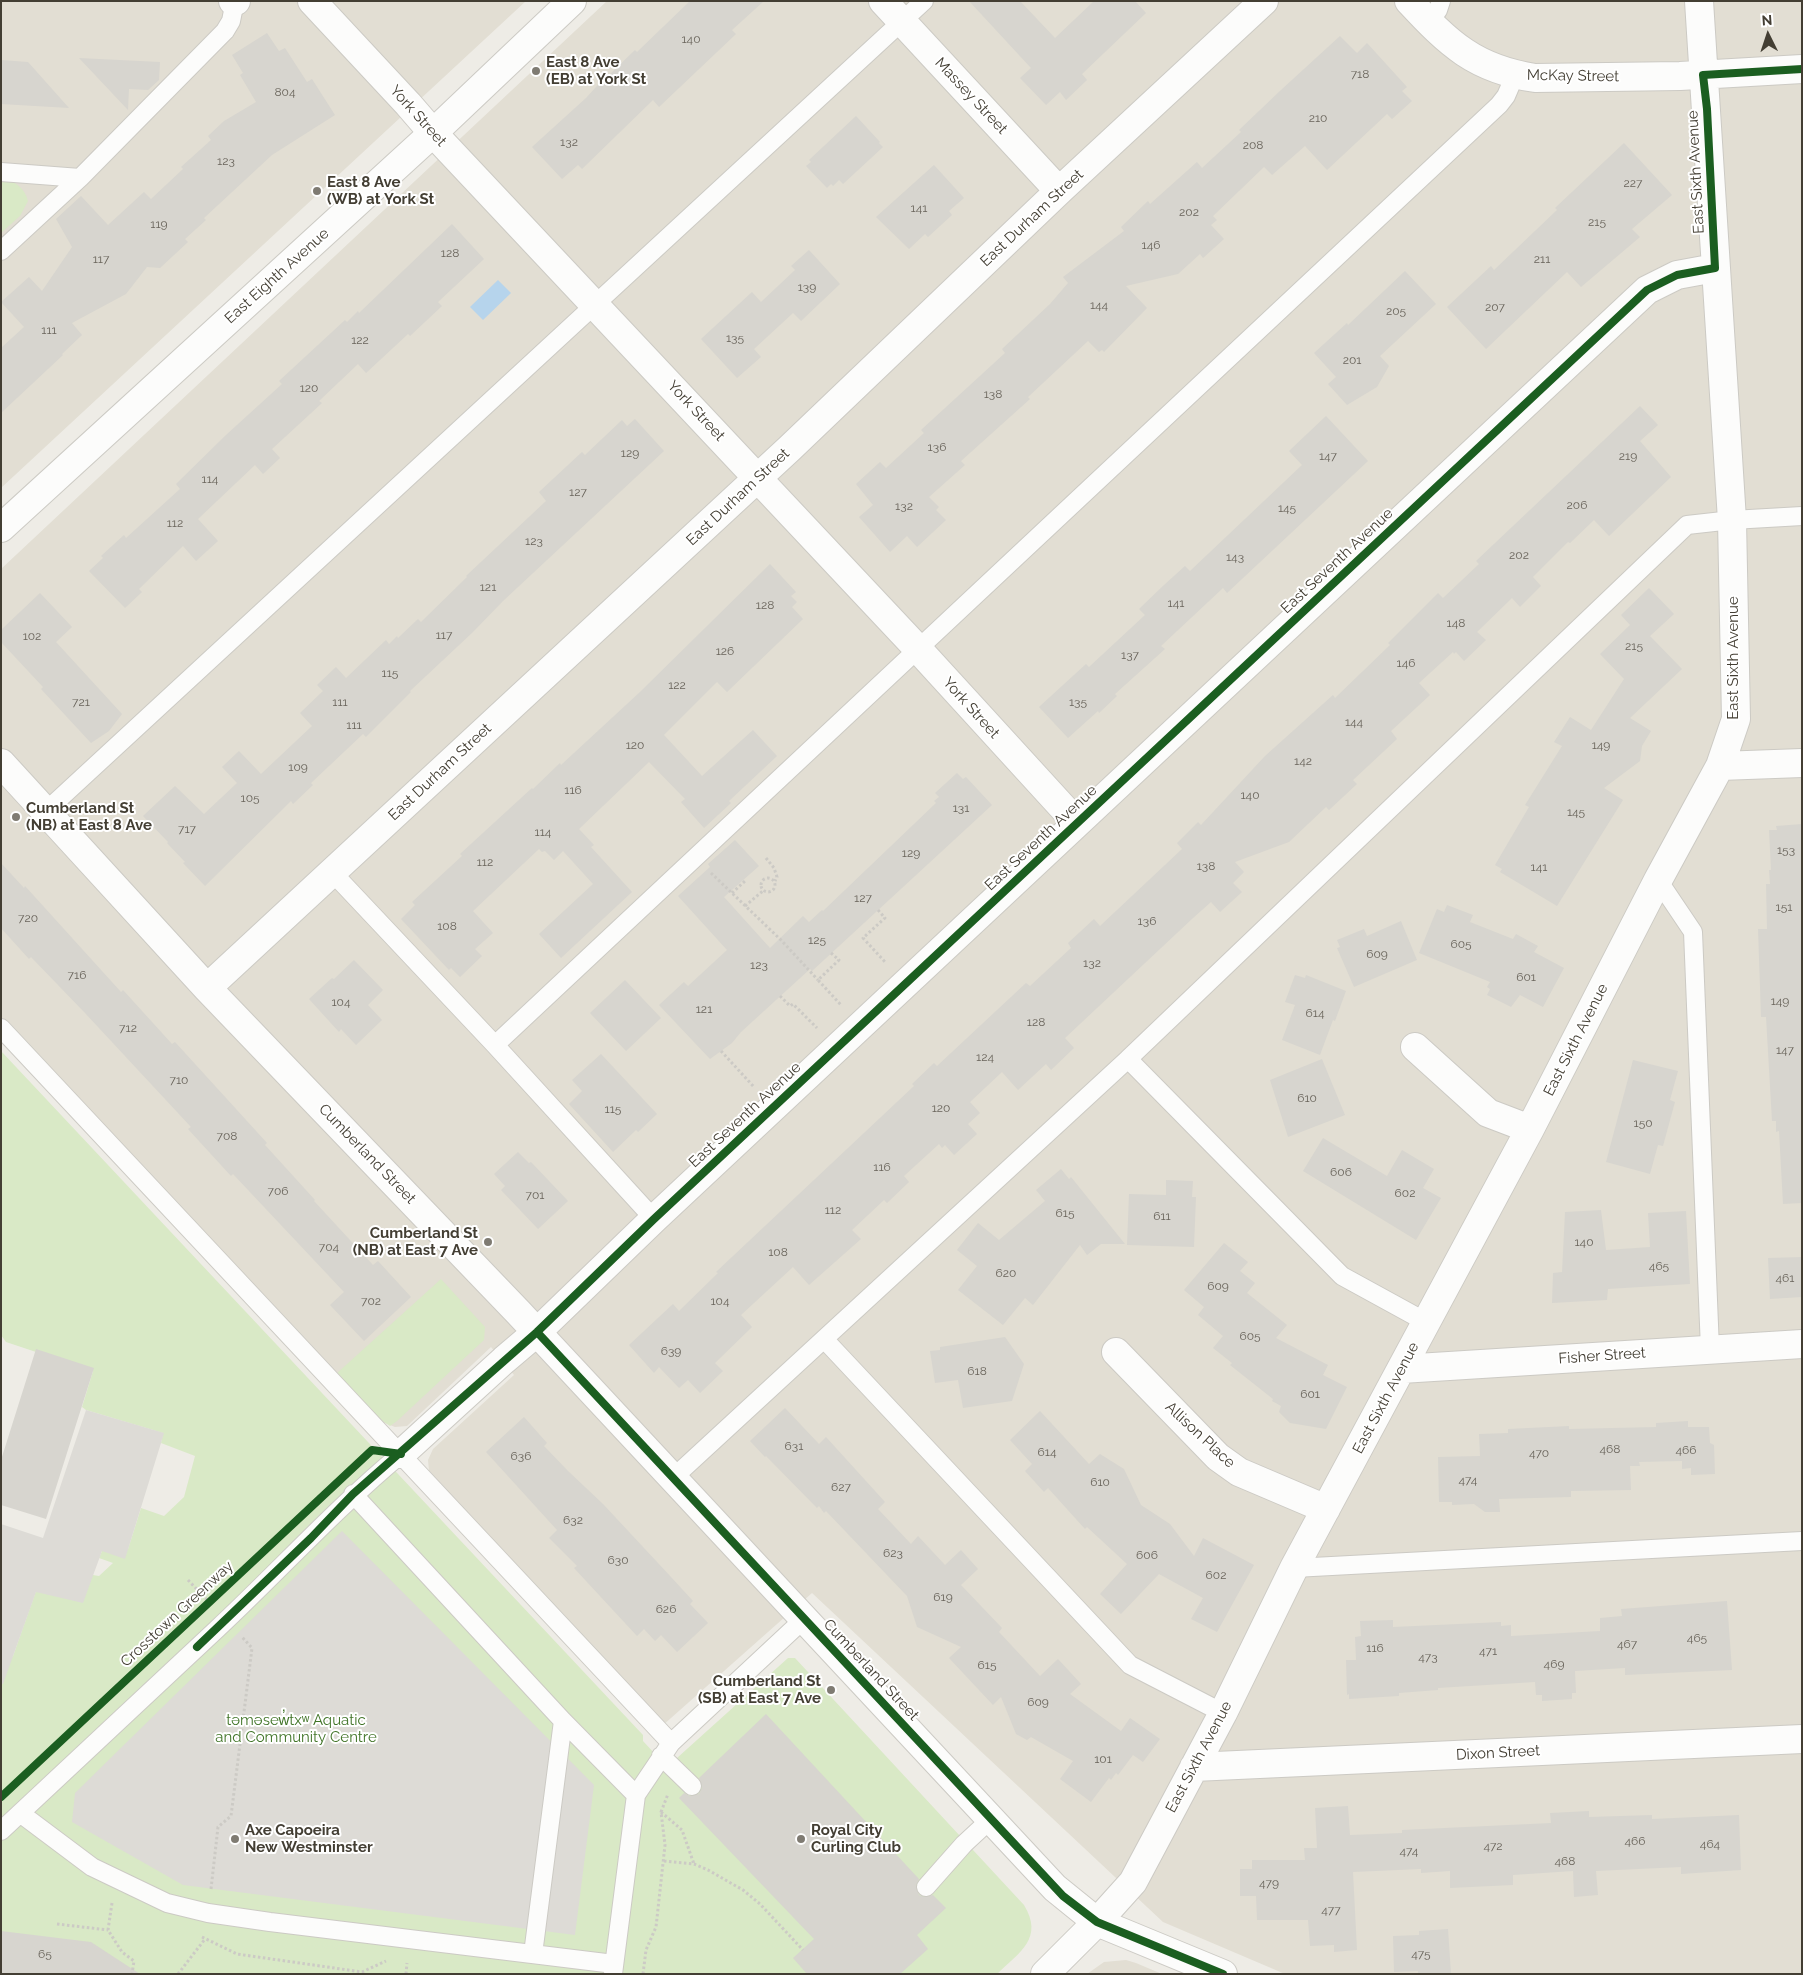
<!DOCTYPE html>
<meta charset="utf-8">
<style>
body{margin:0}
#map{position:relative;width:1803px;height:1975px;overflow:hidden;background:#eeece6;font-family:Raleway,sans-serif}
canvas{display:block}
.frame{position:absolute;inset:0;border:2px solid #433e33;pointer-events:none}
.north{position:absolute;left:1743px;top:10px;width:50px;height:50px;-webkit-text-stroke:4px #fff;paint-order:stroke;rotate:356deg;font-size:14px;font-weight:700;line-height:20px;text-align:center;color:#433e33}
.north::after{content:'';display:block;margin:auto;width:18px;height:22px;background:#433e33;clip-path:polygon(50% 0,100% 100%,50% 72%,0 100%)}
</style>
<div id="map">
<canvas width="1803" height="1975"></canvas>
<div class="frame"></div>
<div class="north">N</div>
</div>
<script>
const ctx = document.querySelector('canvas').getContext('2d');
ctx.lineJoin = 'round';
function fill(path, color) { ctx.fillStyle = color; ctx.fill(path, 'evenodd'); }
function trace(path, color, width, dash) { ctx.strokeStyle = color; ctx.lineWidth = width; ctx.lineCap = dash ? 'butt' : 'round'; ctx.setLineDash(dash || []); ctx.stroke(path); }
function drawText(font, color, halo, rows, align = 'center') {
  ctx.font = font + ' Raleway,sans-serif'; ctx.lineWidth = 4; ctx.setLineDash([]); ctx.textBaseline = 'middle'; ctx.strokeStyle = halo; ctx.fillStyle = color; for (const [text, x, y, turn = 0] of rows) {
    ctx.save(); ctx.translate(x, y); ctx.rotate((+turn || 0) * Math.PI / 180); ctx.textAlign = isNaN(turn) ? turn : align; if (halo) ctx.strokeText(text, 0, 0); ctx.fillText(text, 0, 0); ctx.restore();
  }
}
fill(new Path2D(`
 M1,1H526L1,488Z
 M607,1H1802V1974H1285L1163,1922L812,1593L662,1726L429,1471L428,1460L433,1449L514,1375L491,1347L407,1426L395,1427L385,1423L377,1429L1,1028V569Z
 M1126,1960L1136,1963L1162,1974H1087L1104,1962Z`), '#e2ded3');
fill(new Path2D(`
 M1,178C14,180 25,188 28,201L20,216L1,233Z
 M1,1051L643,1735V1741L667,1767L788,1658H795L1024,1905C1044,1938 1020,1952 997,1974H1V1667L13,1656L36,1591L93,1575L99,1576L113,1563L99,1558L102,1551L128,1549L141,1508L164,1516L184,1497L195,1456L161,1443L163,1433L86,1410L82,1407L93,1371L6,1342L1,1335Z
 M441,1279L485,1327L484,1340L397,1421L390,1426L378,1418L336,1374Z`), '#d9e9c6');
fill(new Path2D(`
 M86,1410L164,1433L161,1443L125,1559L102,1551L83,1603L36,1592L3,1684H1V1524L43,1538Z
 M342,1531L594,1785L575,1935L183,1885L72,1822L75,1793Z`), '#dddbd6');
fill(new Path2D(`
 M498,280L511,293L483,320L470,307Z`), '#b6d4ec');
fill(new Path2D(`
 M690,1H764L732,30L736,34L659,107L653,100L582,169L578,165L562,179L532,147L586,98L607,75L608,76L635,50L637,52Z
 M969,1H1020L1055,38L1094,1H1135L1146,13L1082,74L1087,80L1066,100L1060,92L1046,105L1020,78L1031,68Z
 M267,33L279,51L285,48L307,82L312,79L335,115L272,155L204,218L206,220L185,239L188,242L160,268L147,267L126,294L72,323L82,335L62,354L63,355L1,413V348L24,327L1,302L29,277L42,291L72,247L56,219L81,196L108,225L144,192L151,199L183,169L181,167L211,140L208,136L224,121L256,102L240,75L243,73L232,55Z
 M1340,36L1357,53L1367,43L1407,87L1402,91L1412,101L1392,119L1387,114L1327,170L1305,146L1272,175L1264,167L1213,216L1217,220L1211,225L1224,239L1203,258L1200,254L1178,274L1126,286L1147,308L1104,352L1102,350L1099,352L1088,341L1028,397L1030,399L961,461L965,465L929,497L939,507L936,510L946,520L917,547L907,536L890,552L859,517L873,505L856,484L880,462L886,468L924,433L921,430L1005,353L1002,349L1050,304L1068,283L1063,277L1124,231L1121,227L1148,201L1150,204L1197,162L1202,168L1241,132L1239,130L1281,90Z
 M79,58L160,62L159,80L148,90L129,89L128,110Z
 M1,60L28,62L69,108L1,104Z
 M856,116L880,142L879,143L883,147L843,184L839,180L833,186L831,184L827,188L806,166L811,162L809,160Z
 M1624,143L1672,195L1632,229L1640,237L1581,287L1567,272L1486,349L1447,307L1491,266L1494,270L1557,210L1555,208Z
 M934,165L964,198L949,211L952,215L928,237L925,234L909,249L876,217Z
 M452,224L484,259L438,302L442,306L410,336L408,334L366,373L358,364L319,401L322,403L272,449L280,458L263,474L255,465L198,519L218,541L196,561L183,546L139,589L142,592L125,608L89,571L103,558L101,556L124,535L126,538L180,489L176,484L226,435L282,384L279,381L345,320L347,322L358,311L359,313Z
 M809,250L840,284L801,321L793,313L754,349L761,357L737,378L701,339L752,292L761,302L795,270L791,266Z
 M1405,271L1436,304L1380,356L1389,366L1377,387L1347,405L1328,384L1336,377L1314,353L1347,323L1348,325Z
 M1640,406L1658,425L1640,441L1671,477L1609,536L1594,520L1570,543L1568,542L1533,577L1541,586L1520,607L1512,598L1477,632L1486,640L1464,661L1456,652L1454,654L1453,652L1419,683L1430,695L1391,731L1397,739L1353,780L1357,784L1329,810L1326,807L1289,842L1235,862L1244,872L1233,883L1242,892L1220,912L1211,902L1193,918L1065,1038L1074,1048L1051,1070L1046,1064L1018,1090L1002,1072L970,1102L980,1113L968,1124L977,1134L954,1155L945,1145L942,1148L939,1144L904,1176L909,1182L887,1203L884,1200L852,1230L861,1239L809,1285L793,1267L741,1315L752,1327L715,1363L723,1371L700,1393L688,1380L679,1388L659,1367L654,1373L629,1345L673,1304L679,1311L718,1273L716,1272L914,1086L912,1084L934,1063L937,1066L1026,983L1030,986L1071,948L1068,943L1094,919L1100,926L1182,849L1177,843L1198,822L1201,825L1265,756L1333,695L1335,698L1390,645L1388,643L1438,593L1443,598L1479,564L1476,561Z
 M1326,416L1368,461L1227,593L1223,588L1161,646L1165,649L1115,694L1117,696L1099,713L1098,711L1068,738L1039,707L1086,664L1089,667L1145,615L1139,609L1164,585L1185,566L1190,571L1302,465L1289,451Z
 M635,419L664,451L503,601L473,632L410,691L411,692L366,737L363,734L311,783L313,785L293,804L291,801L205,886L183,863L185,862L167,843L168,842L143,816L175,786L204,814L237,783L222,767L239,751L261,774L312,726L300,713L323,691L317,685L336,667L346,678L386,640L389,644L397,636L398,638L418,619L421,622L467,577L466,576L546,501L539,492L582,452L585,455L622,420L627,426Z
 M770,564L796,592L791,596L797,602L792,607L803,619L727,692L717,682L664,735L702,776L753,730L777,756L729,801L731,803L704,828L681,802L685,799L649,762L579,829L594,845L591,847L632,892L561,958L539,934L593,884L563,851L554,860L545,851L542,852L539,849L473,911L493,933L475,949L482,956L460,977L451,968L449,970L401,919L415,905L412,902L462,856L460,854L532,788L533,789L560,763L561,765L640,692Z
 M1649,588L1674,614L1650,636L1682,669L1630,718L1651,731L1642,746L1640,761L1604,788L1623,800L1557,906L1500,872L1502,869L1495,865L1529,807L1525,805L1562,746L1554,742L1570,717L1591,730L1624,679L1600,654L1630,625L1621,615Z
 M40,593L72,627L56,642L122,714L109,731L91,743L41,689L43,687L1,642V630Z
 M957,773L963,779L966,777L992,805L812,971L810,969L741,1032L732,1043L710,1059L659,1005L684,982L688,986L727,950L678,896L710,867L708,864L735,840L759,866L724,897L770,948L803,916L809,922L822,910L823,911L936,803L934,801L939,797L935,793Z
 M1802,824V1203L1783,1204L1779,1131L1776,1132V1121H1772L1766,1017H1761L1758,929H1767L1766,884H1770L1769,870H1771L1769,830H1777L1776,826Z
 M1,863L24,888L25,886L121,992L123,990L172,1044L175,1042L267,1143L265,1145L315,1200L314,1201L373,1265L378,1261L411,1297L364,1341L330,1305L344,1292L233,1174L231,1176L188,1129L191,1127L85,1013L31,957L29,959L1,928Z
 M1447,905L1473,915L1470,922L1513,939L1516,934L1538,946L1534,952L1564,968L1543,1007L1520,995L1511,1007L1487,995L1490,989L1487,987L1490,982L1419,953L1437,909L1444,912Z
 M1401,921L1417,960L1354,987L1337,948L1340,947L1337,940L1364,929L1367,936Z
 M354,960L383,990L368,1005L382,1020L356,1045L341,1029L339,1032L309,999L332,978L334,979Z
 M1295,975L1305,978L1306,975L1346,991L1335,1021L1333,1020L1320,1055L1282,1040L1295,1005L1285,1002Z
 M625,980L661,1018L626,1051L590,1013Z
 M601,1054L657,1114L638,1132L636,1130L613,1152L569,1104L582,1091L572,1080Z
 M1322,1059L1345,1115L1288,1137L1270,1080Z
 M1633,1060L1678,1071L1670,1100L1675,1102L1663,1146L1658,1145L1650,1174L1606,1162Z
 M1323,1138L1387,1176L1402,1150L1434,1169L1423,1188L1441,1198L1416,1240L1303,1171Z
 M518,1152L529,1163L531,1162L568,1201L538,1229L501,1190L505,1186L494,1174Z
 M1061,1169L1069,1179L1071,1177L1125,1244H1101L1087,1255L1080,1245L1033,1305L1025,1298L1003,1325L958,1290L977,1266L957,1250L978,1223L999,1240L1045,1201L1036,1190Z
 M1166,1180L1193,1181L1192,1197H1196L1194,1247L1127,1245L1129,1194L1166,1195Z
 M1601,1210L1606,1250L1650,1247L1648,1213L1686,1211L1690,1284L1608,1289L1607,1300L1552,1303L1553,1273L1562,1272L1565,1212Z
 M1224,1243L1248,1262L1240,1271L1255,1283L1247,1293L1287,1325L1276,1338L1328,1365L1323,1375L1347,1387L1326,1429L1290,1423L1279,1412L1281,1406L1272,1401L1273,1399L1230,1365L1232,1363L1213,1348L1223,1336L1198,1315L1204,1307L1184,1290Z
 M1802,1257V1297L1770,1299L1768,1258Z
 M1005,1337L1024,1364L1012,1401L963,1408L958,1380L935,1383L930,1351L940,1350V1347Z
 M36,1349L94,1368L46,1519L1,1505V1460Z
 M785,1408L819,1444L826,1437L885,1502L878,1509L911,1544L918,1536L945,1565L961,1550L978,1569L961,1585L1002,1628L999,1632L1040,1676L1058,1659L1081,1684L1070,1694L1121,1731L1130,1718L1160,1739L1143,1762L1133,1755L1118,1775L1116,1773L1111,1780L1109,1778L1091,1802L1060,1779L1073,1761L1031,1737L1027,1740L1016,1734L1001,1697L993,1705L949,1658L961,1647L917,1627L907,1596L826,1511L824,1513L819,1506L817,1508L766,1456L765,1457L750,1441Z
 M1040,1411L1089,1464L1100,1454L1124,1469L1141,1505L1170,1524L1194,1556L1203,1538L1254,1565L1217,1632L1191,1619L1203,1598L1159,1574L1121,1614L1100,1594L1127,1564L1087,1527L1085,1529L1048,1488L1044,1492L1025,1471L1032,1464L1010,1440Z
 M524,1417L547,1443L544,1446L568,1471L603,1504L671,1577L693,1601L690,1604L708,1623L677,1652L661,1635L655,1641L644,1629L637,1636L574,1568L577,1566L549,1538L557,1530L486,1452Z
 M1688,1421V1427H1709L1710,1443L1714,1445L1715,1474L1691,1475V1468L1682,1469V1461L1639,1462L1640,1466H1630L1631,1490L1571,1491V1497L1499,1499L1500,1512H1485L1474,1504L1452,1505V1502H1439L1438,1457L1480,1456L1479,1434L1508,1433V1429L1569,1426V1429L1656,1427V1423Z
 M1727,1601L1732,1670L1625,1675V1668L1575,1671L1576,1693H1572V1699L1542,1701V1695H1536L1535,1682L1438,1688V1690L1399,1693V1696L1349,1699V1694L1347,1695L1346,1660H1356L1355,1637L1361,1636L1360,1621L1393,1620V1627L1501,1622V1626L1511,1625V1636L1600,1631V1618L1622,1616L1621,1609Z
 M766,1714L919,1879L916,1885L919,1895L924,1897L933,1895L946,1908L917,1935L928,1949L900,1974H807L793,1958L814,1939L679,1798L684,1793L690,1796L699,1794L702,1788L699,1778Z
 M1348,1806L1350,1835L1402,1833V1830L1551,1823L1550,1813L1589,1811V1817L1652,1815V1819L1739,1815L1741,1870L1681,1874V1867L1596,1871L1598,1895L1574,1897L1573,1871L1513,1875V1885L1450,1888V1871L1421,1873V1869L1353,1872L1357,1950L1334,1952V1945L1310,1946L1308,1920H1257L1256,1896H1240V1869H1252V1860H1305L1304,1848H1317L1315,1808Z
 M1448,1929L1451,1974H1418V1971L1394,1972L1393,1936L1419,1935V1931Z
 M1,1931L91,1942L140,1974H1Z`), '#d7d5cf');
const service = new Path2D(`
 M1429,23L1438,10L1441,1
 M1,172L80,178
 M1,251L80,178L225,31L231,21L235,1
 M45,812L924,1
 M332,872L495,1045L654,1219
 M1658,880L1693,932L1710,1349
 M1,1028L671,1743L636,1795L613,1974
 M495,1045L1499,105L1506,96L1515,75
 M1128,1059L1687,525L1732,520L1802,516
 M824,1339L1130,1665L1223,1713
 M673,1478L1128,1059L1342,1276L1426,1322
 M353,1494L563,1721L636,1795
 M1294,1568L1802,1541
 M671,1743L804,1619
 M661,1756L692,1786
 M20,1813L92,1867L167,1903L208,1913L270,1922L614,1964
 M1,1831C73,1763 145,1696 217,1629C279,1571 336,1508 401,1454
 M926,1887L964,1844L991,1819
 M533,1954L563,1721`);
const minor = new Path2D(`
 M233,1H236
 M312,1L408,104L433,133L918,649L1077,823
 M883,1L1059,191
 M1409,1C1449,44 1475,69 1535,78L1680,76L1802,69
 M1,763L207,988L518,1312L1055,1888L1097,1922L1133,1882L1223,1713L1294,1568L1530,1129L1658,880L1720,766L1736,719L1732,520L1699,1
 M1720,766L1802,763
 M207,988L790,448L1059,191L1264,1
 M1415,1047L1488,1113L1530,1129
 M1116,1352L1218,1457L1239,1472L1326,1509
 M1401,1369L1802,1344
 M401,1454L504,1360L537,1332L654,1219L1647,290L1677,275L1715,268
 M1194,1767L1802,1739`);
const tertiary = new Path2D(`
 M1,528L433,133L572,1
 M1045,1974L1097,1922L1223,1974`);
trace(service, '#cccac4', 20);
trace(minor, '#cccac4', 30);
trace(tertiary, '#cccac4', 30);
trace(new Path2D(`
 M766,858L774,868L777,877L775,881
 M711,873L781,940L818,980
 M761 885a7 7 0 1 1 14 0a7 7 0 1 1-14 0Z
 M732,893L745,881L744,880
 M745,906L764,890
 M878,910L885,918L863,938L886,963
 M831,953L839,960L818,980L841,1005
 M780,996L790,1006L793,1004L817,1028
 M721,1051L754,1087
 M188,1580L210,1603
 M661,1812L682,1830L694,1864
 M664,1861L694,1864L708,1870L743,1890L760,1904L803,1950
 M211,1889L218,1827L231,1816L252,1648L242,1637
 M112,1903L108,1930L122,1952L134,1961L132,1974
 M57,1924L108,1930
 M202,1937L237,1954L362,1972L386,1961
 M178,1974L205,1939
 M406,1974L407,1963
 M643,1974L646,1950L656,1927L665,1845L661,1812L668,1794`), '#cccac5', 3, [2.5, 2.5]);
trace(service, '#fcfcfb', 18);
trace(minor, '#fcfcfb', 28);
trace(tertiary, '#fcfcfb', 28);
trace(new Path2D(`
 M537,1332L1063,1896L1097,1922L1223,1974
 M197,1647L311,1538L353,1494L537,1332L654,1219L1647,290L1677,275L1715,268L1707,109L1703,75L1802,69
 M1,1797L372,1450L401,1454`), '#1b5e20', 8);
for (const [x, y, r, color] of [
 [536,71,5,"#7f7b72"],
 [317,191,5,"#7f7b72"],
 [16,817,5,"#7f7b72"],
 [488,1242,5,"#7f7b72"],
 [831,1690,5,"#7f7b72"],
 [235,1839,5,"#7f7b72"],
 [801,1839,5,"#7f7b72"]
]) { const dot = new Path2D(); dot.arc(x, y, r, 0, 2 * Math.PI); ctx.fillStyle = color; ctx.fill(dot); trace(dot, '#fff', 2); }
drawText('12px', '#69645b', null, [
 ["140",691,39],
 ["718",1360,74],
 ["804",285,92],
 ["210",1318,118],
 ["132",569,142],
 ["208",1253,145],
 ["123",226,161],
 ["227",1633,183],
 ["141",919,208],
 ["202",1189,212],
 ["215",1597,222],
 ["119",159,224],
 ["146",1151,245],
 ["128",450,253],
 ["117",101,259],
 ["211",1542,259],
 ["139",807,287],
 ["144",1099,305],
 ["207",1495,307],
 ["205",1396,311],
 ["111",49,330],
 ["135",735,338],
 ["122",360,340],
 ["201",1352,360],
 ["120",309,388],
 ["138",993,394],
 ["136",937,447],
 ["129",630,453],
 ["147",1328,456],
 ["219",1628,456],
 ["114",210,479],
 ["127",578,492],
 ["206",1577,505],
 ["132",904,506],
 ["145",1287,508],
 ["112",175,523],
 ["123",534,541],
 ["202",1519,555],
 ["143",1235,557],
 ["121",488,587],
 ["141",1176,603],
 ["128",765,605],
 ["148",1456,623],
 ["117",444,635],
 ["102",32,636],
 ["215",1634,646],
 ["126",725,651],
 ["137",1130,655],
 ["146",1406,663],
 ["115",390,673],
 ["122",677,685],
 ["721",81,702],
 ["111",340,702],
 ["135",1078,702],
 ["144",1354,722],
 ["111",354,725],
 ["120",635,745],
 ["149",1601,745],
 ["142",1303,761],
 ["109",298,767],
 ["116",573,790],
 ["140",1250,795],
 ["105",250,798],
 ["131",961,808],
 ["145",1576,812],
 ["717",187,829],
 ["114",543,832],
 ["153",1786,850],
 ["129",911,853],
 ["112",485,862],
 ["138",1206,866],
 ["141",1539,867],
 ["127",863,898],
 ["151",1784,907],
 ["720",28,918],
 ["136",1147,921],
 ["108",447,926],
 ["125",817,940],
 ["605",1461,944],
 ["609",1377,954],
 ["132",1092,963],
 ["123",759,965],
 ["716",77,975],
 ["601",1526,977],
 ["149",1780,1001],
 ["104",341,1002],
 ["121",704,1009],
 ["614",1315,1013],
 ["128",1036,1022],
 ["712",128,1028],
 ["147",1785,1050],
 ["124",985,1057],
 ["710",179,1080],
 ["610",1307,1098],
 ["120",941,1108],
 ["115",613,1109],
 ["150",1643,1123],
 ["708",227,1136],
 ["116",882,1167],
 ["606",1341,1172],
 ["706",278,1191],
 ["602",1405,1193],
 ["701",535,1195],
 ["112",833,1210],
 ["615",1065,1213],
 ["611",1162,1216],
 ["140",1584,1242],
 ["704",329,1247],
 ["108",778,1252],
 ["465",1659,1266],
 ["620",1006,1273],
 ["461",1785,1278],
 ["609",1218,1286],
 ["702",371,1301],
 ["104",720,1301],
 ["605",1250,1336],
 ["639",671,1351],
 ["618",977,1371],
 ["601",1310,1394],
 ["631",794,1446],
 ["468",1610,1449],
 ["466",1686,1450],
 ["614",1047,1452],
 ["470",1539,1453],
 ["636",521,1456],
 ["474",1468,1480],
 ["610",1100,1482],
 ["627",841,1487],
 ["632",573,1520],
 ["623",893,1553],
 ["606",1147,1555],
 ["630",618,1560],
 ["602",1216,1575],
 ["619",943,1597],
 ["626",666,1609],
 ["465",1697,1638],
 ["467",1627,1644],
 ["116",1375,1648],
 ["471",1488,1651],
 ["473",1428,1657],
 ["469",1554,1664],
 ["615",987,1665],
 ["609",1038,1702],
 ["101",1103,1759],
 ["466",1635,1841],
 ["464",1710,1844],
 ["472",1493,1846],
 ["474",1409,1851],
 ["468",1565,1861],
 ["479",1269,1883],
 ["477",1331,1910],
 ["65",45,1954],
 ["475",1421,1954]
]);
drawText('bold 15px', '#433e33', '#fff', [
 ["East 8 Ave",546,62],
 ["(EB) at York St",546,79],
 ["East 8 Ave",327,182],
 ["(WB) at York St",327,199],
 ["Cumberland St",26,808],
 ["(NB) at East 8 Ave",26,825],
 ["Cumberland St",478,1233,"right"],
 ["(NB) at East 7 Ave",478,1250,"right"],
 ["Cumberland St",821,1681,"right"],
 ["(SB) at East 7 Ave",821,1698,"right"],
 ["Axe Capoeira",245,1830],
 ["New Westminster",245,1847],
 ["Royal City",811,1830],
 ["Curling Club",811,1847]
], 'left');
drawText('15px', '#433e33', '#fff', [
 ["McKay Street",1573,76,1],
 ["Massey Street",971,96,47],
 ["York Street",418,116,48],
 ["East Sixth Avenue",1696,172,-93],
 ["East Durham Street",1032,218,-43],
 ["East Eighth Avenue",277,276,-42],
 ["York Street",696,411,47],
 ["East Durham Street",738,497,-43],
 ["East Seventh Avenue",1337,561,-43],
 ["East Sixth Avenue",1733,658,-90],
 ["York Street",971,708,48],
 ["East Durham Street",440,772,-43],
 ["East Seventh Avenue",1041,838,-43],
 ["East Sixth Avenue",1576,1040,-63],
 ["East Seventh Avenue",745,1115,-43],
 ["Cumberland Street",367,1154,46],
 ["Fisher Street",1602,1356,-4],
 ["East Sixth Avenue",1386,1398,-62],
 ["Allison Place",1200,1435,43],
 ["Crosstown Greenway",177,1614,-43],
 ["Cumberland Street",871,1670,47],
 ["Dixon Street",1498,1753,-3],
 ["East Sixth Avenue",1199,1757,-62]
]);
drawText('15px', '#407427', '#fff', [
 ["təməsew̓txʷ Aquatic",296,1720],
 ["and Community Centre",296,1737]
]);
</script>
